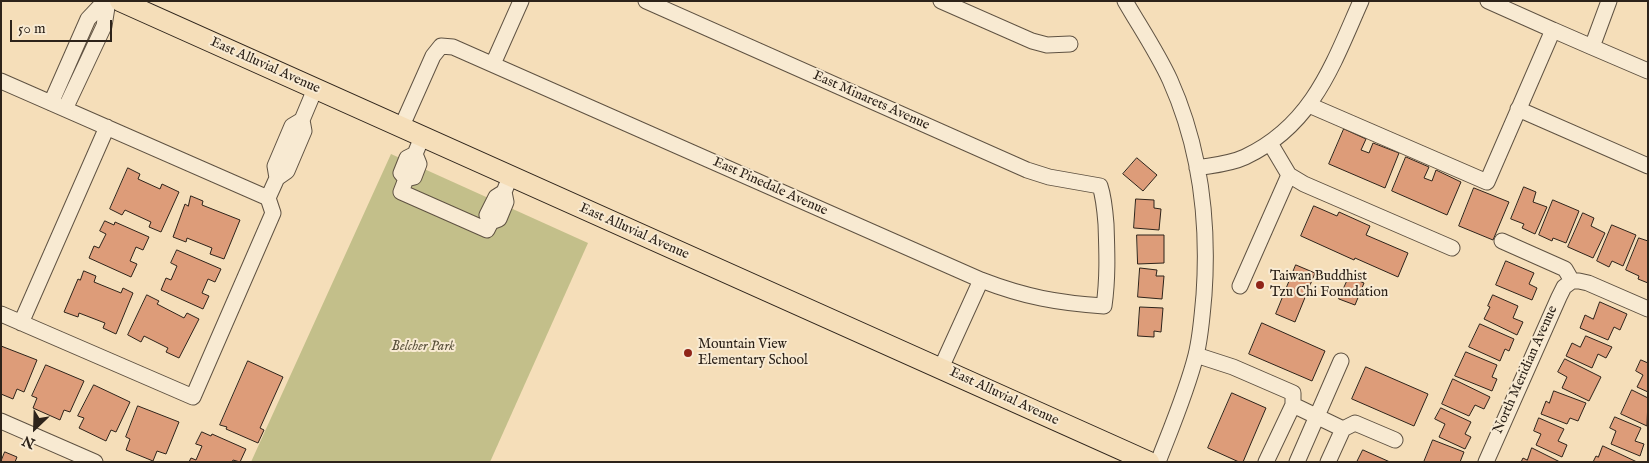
<!DOCTYPE html>
<style>
body{margin:0}
#map{position:relative;width:1649px;height:463px;overflow:hidden;background:#f5deb9;font-family:"IM FELL English",serif}
canvas{display:block}
.frame{position:absolute;inset:0;border:2px solid #2d231a;pointer-events:none}
.north{position:absolute;left:10px;top:403px;width:50px;height:50px;-webkit-text-stroke:4px #f8ead2;paint-order:stroke;rotate:204deg;font-size:14px;font-weight:700;line-height:20px;text-align:center;color:#2d231a}
.north::after{content:'';display:block;margin:auto;width:18px;height:22px;background:#2d231a;clip-path:polygon(50% 0,100% 100%,50% 72%,0 100%)}
.scale{position:absolute;left:10px;top:20px;width:102px;height:22px;box-sizing:border-box;border:2px solid #2d231a;border-top:0;padding-left:6px;font-size:15px;line-height:18px;white-space:nowrap;color:#2d231a;-webkit-text-stroke:4px #f8ead2;paint-order:stroke}
</style>
<div id="map">
<canvas width="1649" height="463"></canvas>
<div class="frame"></div>
<div class="north">N</div>
<div class="scale">50 m</div>
</div>
<script>
const ctx = document.querySelector('canvas').getContext('2d');
ctx.lineJoin = 'round';
function fill(path, color) { ctx.fillStyle = color; ctx.fill(path, 'evenodd'); }
function trace(path, color, width, dash) { ctx.strokeStyle = color; ctx.lineWidth = width; ctx.lineCap = dash ? 'butt' : 'round'; ctx.setLineDash(dash || []); ctx.stroke(path); }
function drawText(font, color, halo, rows, align = 'center') {
  ctx.font = font + ' "IM FELL English",serif'; ctx.lineWidth = 4; ctx.setLineDash([]); ctx.textBaseline = 'middle'; ctx.strokeStyle = halo; ctx.fillStyle = color; for (const [text, x, y, turn = 0] of rows) {
    ctx.save(); ctx.translate(x, y); ctx.rotate((+turn || 0) * Math.PI / 180); ctx.textAlign = isNaN(turn) ? turn : align; if (halo) ctx.strokeText(text, 0, 0); ctx.fillText(text, 0, 0); ctx.restore();
  }
}
fill(new Path2D(`
 M391,154L588,243L490,462H251Z`), '#c3bf8a');
const building = new Path2D(`
 M1344,129L1366,139L1361,150L1369,153L1373,143L1399,153L1385,188L1329,164Z
 M1406,157L1429,167L1424,178L1432,181L1436,170L1461,182L1447,215L1392,191Z
 M1137,158L1157,175L1143,191L1123,174Z
 M128,168L140,174L138,179L160,189L162,184L179,192L161,232L149,227L151,222L125,210L122,215L110,209Z
 M1524,187L1536,192L1533,202L1547,207L1535,234L1522,228L1524,224L1511,219Z
 M1474,188L1509,202L1493,240L1459,226Z
 M191,196L203,201L202,205L240,220L224,259L210,254L212,248L187,238L186,242L173,237L185,204L188,206Z
 M1136,199L1154,200V208L1161,209L1159,230L1134,228Z
 M1553,200L1579,211L1566,243L1553,238L1552,241L1539,235Z
 M1314,206L1337,216L1339,212L1370,226L1366,235L1408,253L1398,277L1355,258L1354,260L1301,236Z
 M1583,213L1594,218L1591,226L1605,233L1593,258L1568,247Z
 M105,221L114,225L115,222L149,237L143,250L136,247L130,261L137,264L131,277L89,258L94,246L99,248L106,234L100,231Z
 M1612,225L1636,235L1623,266L1612,261L1609,267L1597,261Z
 M1137,235H1164V263L1138,264Z
 M1639,238L1648,241V283L1638,279L1639,276L1626,270Z
 M177,250L221,269L215,282L208,279L202,293L209,296L203,309L161,290L166,278L171,280L177,266L171,263Z
 M1506,261L1534,273L1529,284L1537,288L1532,300L1496,285Z
 M1296,265L1315,273L1295,322L1276,314Z
 M1140,268L1157,270L1156,276H1164L1162,299L1138,297Z
 M84,271L96,276L94,282L121,293L123,288L133,293L116,334L103,328L105,323L79,313L78,317L64,312L78,279L80,280Z
 M1349,277L1364,283L1355,305L1339,299Z
 M147,295L159,301L157,304L184,318L187,313L199,319L179,358L166,352L168,348L144,336L141,342L128,335Z
 M1493,295L1518,306L1513,318L1523,322L1517,335L1484,319L1490,307L1488,306Z
 M1600,302L1627,314L1620,330L1614,327L1608,340L1580,328L1585,315L1593,319Z
 M1140,307L1163,308L1161,332L1154,331V337L1138,336Z
 M1262,323L1325,351L1312,381L1249,354Z
 M1480,324L1514,339L1509,351L1505,349L1500,361L1469,347Z
 M1586,336L1612,347L1606,358L1598,354L1592,368L1566,356L1572,343L1580,347Z
 M1,346L37,360L24,392L17,389L13,399L1,394Z
 M1466,352L1497,365L1492,377L1497,379L1492,391L1455,376Z
 M1565,359L1601,377L1589,401L1562,388L1567,377L1558,372Z
 M1641,360L1648,363V392L1637,387L1643,375L1636,371Z
 M248,361L283,377L260,428L264,430L258,443L226,429L227,427L220,425Z
 M46,365L84,381L70,412L64,410L60,420L33,408L37,398L32,396Z
 M1366,367L1428,394L1414,426L1352,399Z
 M1453,379L1490,397L1484,409L1475,405L1469,416L1442,404Z
 M94,385L130,402L116,432L111,430L106,441L79,428L84,418L78,416Z
 M1632,390L1648,398L1647,426L1621,414Z
 M1554,391L1586,403L1578,421L1570,418L1567,424L1541,414L1546,401L1549,403Z
 M1232,393L1266,408L1243,462H1239L1208,448Z
 M138,406L179,422L166,454L157,451L153,461L126,450L130,439L126,437Z
 M1441,408L1471,422L1465,434L1471,437L1465,449L1439,437L1445,424L1435,419Z
 M1615,417L1641,428L1635,441L1644,444L1640,456L1611,444L1616,431L1610,428Z
 M1539,418L1564,429L1558,441L1567,445L1562,457L1536,445L1541,434L1534,431Z
 M202,432L211,436L212,434L246,449L240,462L233,460L232,462H189L191,458L196,460L202,446L196,444Z
 M1433,440L1464,452L1460,462H1424Z
 M1603,446L1637,462H1593L1596,456L1598,457Z
 M1532,448L1560,462H1521L1523,458L1527,460Z
 M1363,450L1390,462H1357Z
 M5,452L17,457L15,462H1Z`);
fill(building, '#dd9c79');
trace(building, '#2d231a', 1);
const minor = new Path2D(`
 M941,1L1032,41L1047,45L1070,44
 M1125,1C1140,27 1157,52 1170,80C1200,147 1209,222 1204,295C1202,315 1201,335 1196,355C1187,391 1172,426 1158,462
 M1488,1L1553,30
 M1592,47L1648,71
 M493,64L521,1
 M1,81L268,198L273,213L193,397L1,314
 M51,103L88,19L105,1
 M1309,105L1487,182L1553,30L1592,47L1609,1
 M65,109L104,26L108,1
 M1518,109L1648,166
 M401,128L433,56L441,46L453,47L981,280C1025,297 1058,303 1104,306C1108,278 1107,252 1106,224C1105,211 1104,198 1100,186L1049,177L1027,170L646,1
 M415,154L419,164L414,177L406,179L401,173L407,158L415,154L422,137
 M1197,168C1214,165 1230,164 1245,157C1313,125 1333,64 1361,1
 M1289,175L1304,184L1452,248
 M277,178L287,171L304,131L302,120
 M406,179L401,192L487,230L491,222
 M504,192L496,197L487,215L491,222L499,219L506,202L504,192L510,177
 M268,198L277,178L275,166L292,126L302,120L315,89
 M1502,241L1565,269L1572,281
 M1572,281H1579L1588,283L1648,309
 M1240,286L1289,175L1270,143
 M21,323L107,127
 M1196,355L1233,367L1293,393V405L1266,462
 M941,368L981,280
 M1293,405L1343,429L1355,423L1395,440
 M1,421L95,462
 M1297,462L1341,361
 M1328,462L1343,429
 M1486,462L1559,297L1564,287L1572,281`);
const major = new Path2D(`
 M120,1L1149,462`);
trace(minor, '#5f5242', 17);
trace(major, '#2d231a', 22);
trace(minor, '#f8ead2', 15);
trace(major, '#f5deb9', 20);
for (const [x, y, r, color] of [
 [1260,285,5,"#8f2418"],
 [688,353,5,"#8f2418"]
]) { const dot = new Path2D(); dot.arc(x, y, r, 0, 2 * Math.PI); ctx.fillStyle = color; ctx.fill(dot); trace(dot, '#f8ead2', 2); }
drawText('14px', '#2d231a', '#f8ead2', [
 ["East Alluvial Avenue",265,66,24],
 ["East Minarets Avenue",871,101,24],
 ["East Pinedale Avenue",770,187,24],
 ["East Alluvial Avenue",634,232,24],
 ["North Meridian Avenue",1526,370,-66],
 ["East Alluvial Avenue",1004,397,25]
]);
drawText('14px', '#2d231a', '#f8ead2', [
 ["Taiwan Buddhist",1270,277],
 ["Tzu Chi Foundation",1270,293],
 ["Mountain View",698,345],
 ["Elementary School",698,361]
], 'left');
drawText('italic 14px', '#5a523c', '#f8ead2', [
 ["Belcher Park",423,347]
]);
</script>
